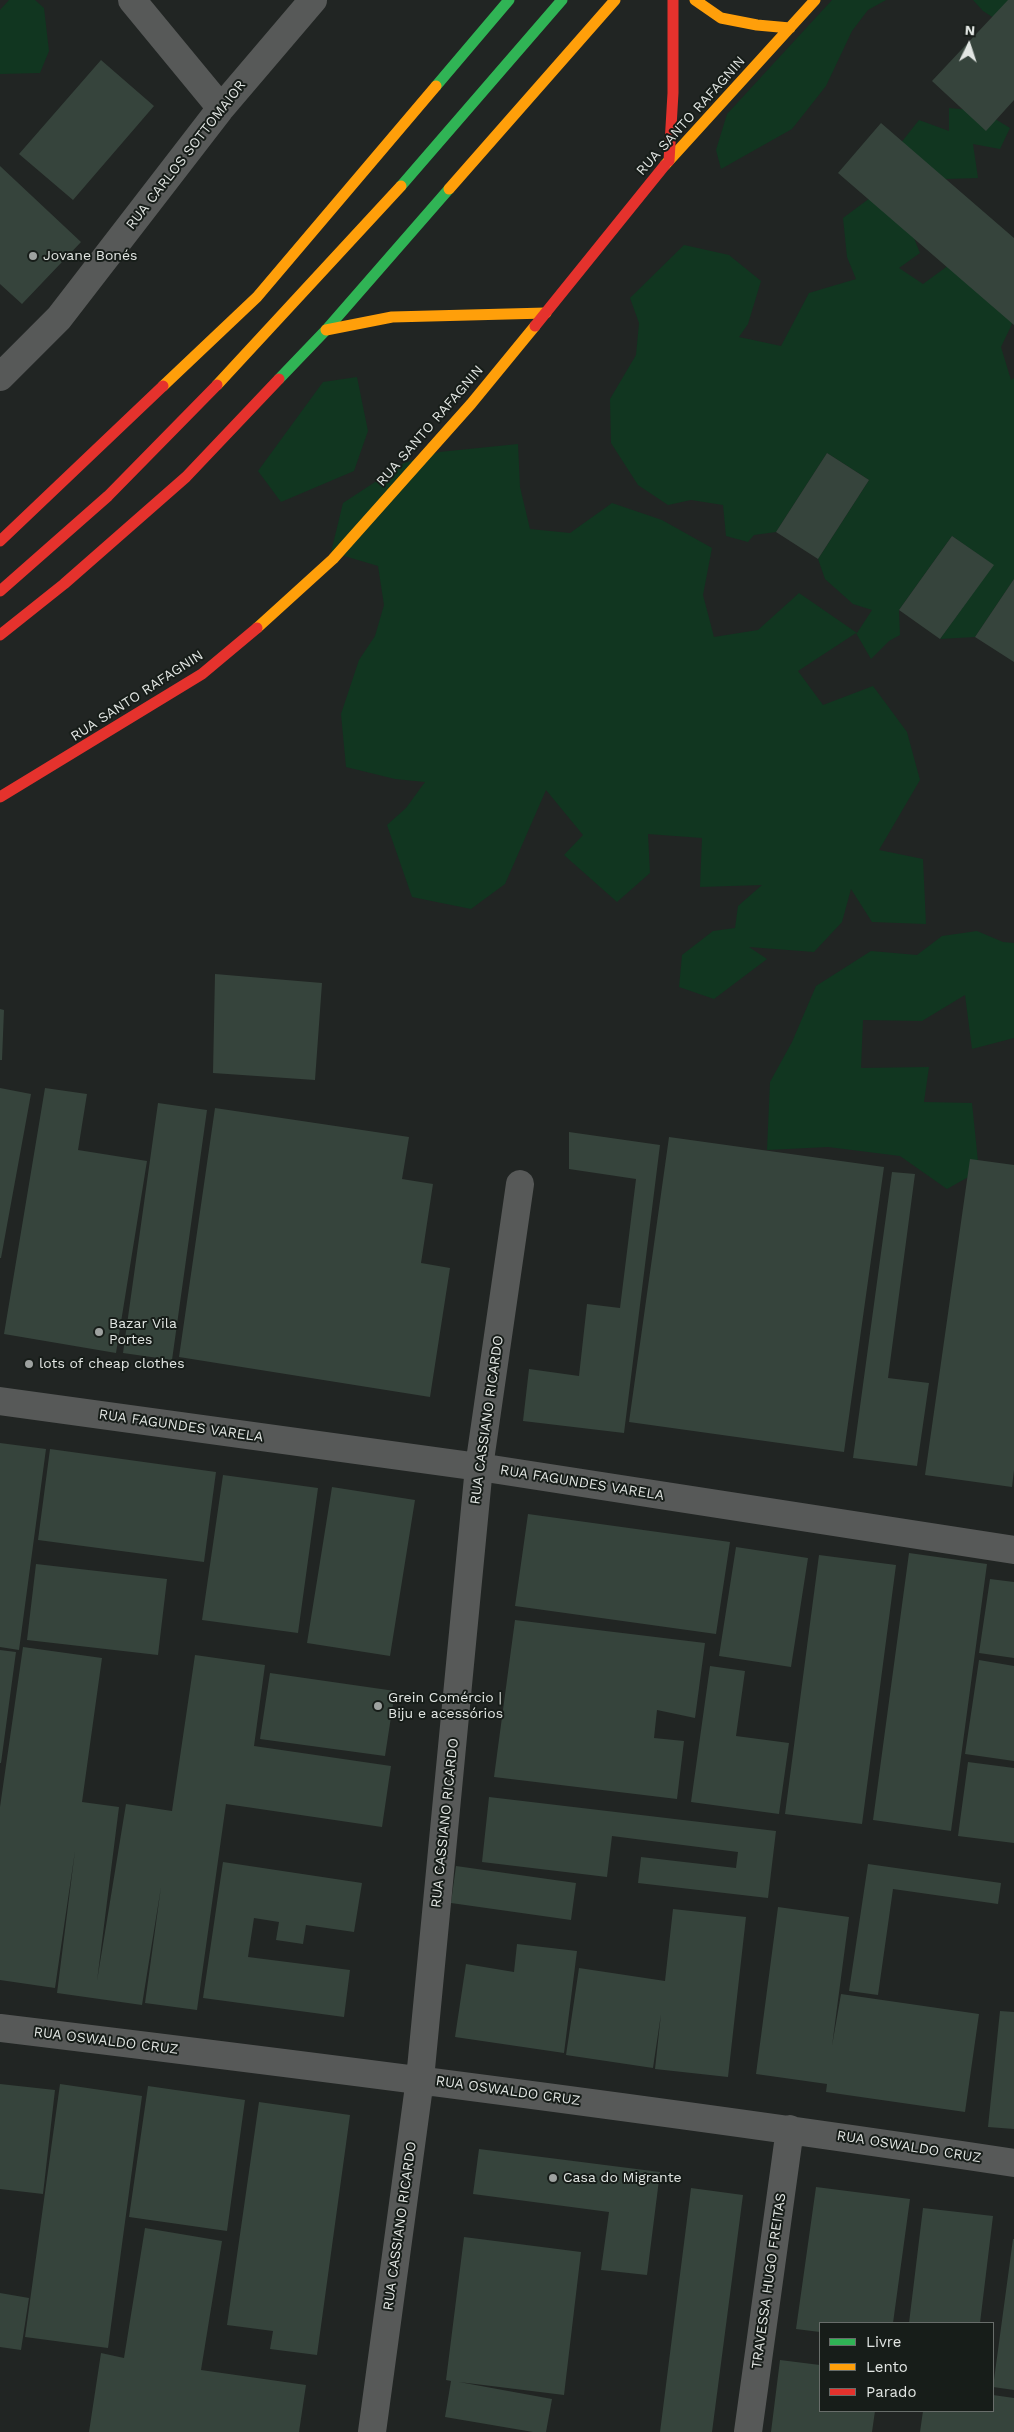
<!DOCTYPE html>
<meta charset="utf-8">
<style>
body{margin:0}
#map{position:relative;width:1014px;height:2432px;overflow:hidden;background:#212523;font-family:"Work Sans",sans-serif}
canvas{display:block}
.legend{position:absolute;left:819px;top:2322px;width:175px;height:90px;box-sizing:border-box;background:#171d19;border:1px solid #686d6a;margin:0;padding:6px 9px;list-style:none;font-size:15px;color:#e2e6e3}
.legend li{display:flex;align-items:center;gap:10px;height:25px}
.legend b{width:25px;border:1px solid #686d6a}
.north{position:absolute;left:944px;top:20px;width:50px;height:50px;-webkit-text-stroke:4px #171d19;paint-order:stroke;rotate:4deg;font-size:14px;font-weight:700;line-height:20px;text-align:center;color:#e2e6e3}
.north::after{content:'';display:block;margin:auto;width:18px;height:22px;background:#e2e6e3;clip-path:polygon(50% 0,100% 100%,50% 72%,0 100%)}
</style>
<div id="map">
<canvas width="1014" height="2432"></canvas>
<ul class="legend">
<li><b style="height:6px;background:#30b455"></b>Livre</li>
<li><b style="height:6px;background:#ff9f0a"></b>Lento</li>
<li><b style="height:6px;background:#e5322d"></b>Parado</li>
</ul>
<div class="north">N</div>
</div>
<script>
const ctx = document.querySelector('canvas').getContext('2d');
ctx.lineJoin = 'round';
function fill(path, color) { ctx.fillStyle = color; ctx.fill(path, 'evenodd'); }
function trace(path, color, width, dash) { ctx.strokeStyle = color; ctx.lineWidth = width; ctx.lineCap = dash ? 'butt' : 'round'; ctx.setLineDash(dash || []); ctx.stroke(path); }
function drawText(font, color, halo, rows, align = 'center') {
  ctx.font = font + ' "Work Sans",sans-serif'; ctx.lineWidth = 4; ctx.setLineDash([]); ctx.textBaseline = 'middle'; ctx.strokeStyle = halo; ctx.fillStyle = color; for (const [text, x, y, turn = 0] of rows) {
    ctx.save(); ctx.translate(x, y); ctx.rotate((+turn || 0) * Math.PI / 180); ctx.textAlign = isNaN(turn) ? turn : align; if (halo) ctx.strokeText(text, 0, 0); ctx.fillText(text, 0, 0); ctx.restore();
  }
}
fill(new Path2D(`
 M9,0H35L44,8L49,51L40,73L0,74V10Z
 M832,0H886L868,10L852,31L826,86L792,129L721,169L716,150L727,114Z
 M973,0H1014L1008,27L983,11Z
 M949,108L982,111L1010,128L1000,149L973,144L978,178L946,179L914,174L900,144L919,120L949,131Z
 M870,198L906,218L920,253L899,268L923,284L968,251L1012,263V324L1001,347L1011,380L1014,378V579L975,637L940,639L993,565L952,536L899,610L900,635L889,641L871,659L856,633L798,671L823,705L873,686L907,732L920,780L879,850L923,859L926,924L872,922L851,889L842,922L814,952L749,947L767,959L714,999L679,987L682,955L713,931L735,928L738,906L762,885L700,887L702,838L648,834L650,873L617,902L564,855L583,835L546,790L505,884L471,909L412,897L387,825L406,808L425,782L395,779L346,767L341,714L359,660L375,636L384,605L378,566L331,552L343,503L404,463L439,452L518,444L520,487L530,529L570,533L612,503L662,520L712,548L703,595L714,637L758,630L799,593L857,633L872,610L853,604L825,579L818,559L869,480L827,453L776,532L754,535L748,542L726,536L723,505L691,500L668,505L638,485L611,443L610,399L636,355L639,323L630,298L684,245L729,255L761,281L748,324L739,337L781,346L809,293L856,279L847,257L843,218Z
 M357,377L368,431L354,471L281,502L258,471L323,382Z
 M977,931L1003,942L1014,943V1038L972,1049L965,995L922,1021L863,1020L861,1068L929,1067L924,1102L972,1103L979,1171L947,1189L900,1156L828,1147L767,1150L770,1082L792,1042L816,986L871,951L917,955L942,936Z`), '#113620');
fill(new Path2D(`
 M1008,0H1014V100L986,131L932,81Z
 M101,60L154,106L73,200L19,154Z
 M881,123L1014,238V325L838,173Z
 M0,166L81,242L22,304L0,284Z
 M827,453L869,480L818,559L776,532Z
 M952,536L994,565L940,639L899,610Z
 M1014,579V662L975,637Z
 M215,974L322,983L315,1080L213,1073Z
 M0,1009L4,1010L2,1060H0Z
 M0,1088L31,1094L1,1258H0Z
 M45,1088L87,1094L78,1150L147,1161L116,1353L4,1334Z
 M158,1103L207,1110L172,1360L123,1353Z
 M215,1108L409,1137L402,1179L433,1184L421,1263L450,1268L430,1397L179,1357Z
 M569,1132L660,1145L624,1433L523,1421L529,1369L579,1376L587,1304L620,1308L636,1179L569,1169Z
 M669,1137L884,1167L844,1452L629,1422Z
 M970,1159L1014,1165V1470L1012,1487L925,1475Z
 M892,1172L915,1174L888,1378L929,1383L917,1466L853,1458Z
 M0,1443L46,1449L19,1650L0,1647Z
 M50,1449L216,1472L204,1562L38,1540Z
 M223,1475L318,1488L298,1633L202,1620Z
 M332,1487L415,1500L390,1656L307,1643Z
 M528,1514L730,1542L716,1634L515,1606Z
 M736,1547L808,1558L791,1667L719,1656Z
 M909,1553L987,1564L951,1831L873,1820Z
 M819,1555L896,1565L862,1824L785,1814Z
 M36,1564L167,1579L158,1655L27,1640Z
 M990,1579L1014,1582V1658L979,1653Z
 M515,1620L705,1643L695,1718L657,1710L654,1738L684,1741L677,1799L494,1777Z
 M23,1647L102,1658L82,1802L119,1807L97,1981L126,1804L172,1811L195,1655L265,1665L254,1746L391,1766L382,1827L226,1804L197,2010L145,2003L161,1887L142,2005L57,1993L75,1851L55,1988L0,1980V1807Z
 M0,1650L16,1652L1,1763H0Z
 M979,1660L1014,1666V1761L965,1754Z
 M710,1666L745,1671L736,1736L789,1743L779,1814L691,1802Z
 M270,1673L395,1691L385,1756L260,1739Z
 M968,1762L1014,1768V1843L958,1836Z
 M489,1797L776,1831L768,1898L638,1883L641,1857L736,1868L738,1852L612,1836L607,1877L482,1862Z
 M223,1862L362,1883L354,1932L306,1925L303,1944L276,1940L279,1922L254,1918L248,1957L350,1970L344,2017L203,1998Z
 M868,1864L1001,1883L998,1904L893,1889L878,1995L849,1991Z
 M456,1866L576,1883L571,1920L451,1903Z
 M778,1907L849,1917L832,2046L841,1994L979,2014L965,2112L826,2092L827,2084L756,2074Z
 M673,1909L746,1917L728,2077L655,2069L661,2014L653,2068L566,2055L579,1968L665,1981Z
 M517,1944L577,1951L564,2053L455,2037L466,1964L514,1972Z
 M1000,2011L1014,2012V2129L988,2127Z
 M0,2084L55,2090L43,2194L0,2189Z
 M60,2084L142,2096L108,2348L25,2337Z
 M148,2086L245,2100L227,2231L129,2217Z
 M259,2102L350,2115L317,2355L270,2349L273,2331L227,2325Z
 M479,2149L660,2172L647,2275L601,2270L609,2212L473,2194Z
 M816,2187L910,2199L893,2323H820V2332L796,2329Z
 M691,2188L743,2195L712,2432H660Z
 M923,2208L993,2216L980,2323H909Z
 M145,2228L222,2241L201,2370L306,2385L299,2432H89L101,2353L124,2358Z
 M464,2237L581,2252L564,2395L459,2382L552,2399L546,2432H533L445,2417L451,2381L446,2380Z
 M1013,2239H1014V2390L993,2387Z
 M0,2293L29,2298L21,2350L0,2347Z
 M780,2360L820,2365V2411H875L872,2432H771Z
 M993,2395L1014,2398V2432H920L923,2411H993Z`), '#36443c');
trace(new Path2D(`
 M132,0L221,108
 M0,377L59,318L221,108L313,0
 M0,1401L479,1467L1014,1550
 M0,2028C339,2069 677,2112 1014,2163
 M372,2432L420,2079L479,1467L520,1184
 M748,2432L790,2129`), '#575958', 28);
trace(new Path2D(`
 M436,86L509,0
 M401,186L562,0
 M279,379L326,330L449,189`), '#30b455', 11);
trace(new Path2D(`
 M695,0L721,18L757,25L790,28
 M665,165L815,0
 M449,189L615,0
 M326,330L392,317L546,313
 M217,385L401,186
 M163,386L257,297L436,86
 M257,628L333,559L471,404L535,326`), '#ff9f0a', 11);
trace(new Path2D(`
 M669,161L673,93V0
 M535,326L665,165
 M0,541L163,386
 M0,591L108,496L217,385
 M0,635L64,584L186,477L279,379
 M0,797L202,674L257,628`), '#e5322d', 11);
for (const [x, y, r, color] of [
 [33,256,5,"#9ea2a0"],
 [99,1332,5,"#9ea2a0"],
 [29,1364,5,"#9ea2a0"],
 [378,1706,5,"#9ea2a0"],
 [553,2178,5,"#9ea2a0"]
]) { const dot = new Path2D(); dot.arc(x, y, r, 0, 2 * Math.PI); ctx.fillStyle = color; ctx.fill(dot); trace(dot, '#171d19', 2); }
drawText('14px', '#e2e6e3', '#171d19', [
 ["RUA SANTO RAFAGNIN",691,116,-48],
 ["RUA CARLOS SOTTOMAIOR",186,155,-52],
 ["RUA SANTO RAFAGNIN",430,426,-49],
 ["RUA SANTO RAFAGNIN",137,696,-33],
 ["RUA CASSIANO RICARDO",487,1420,-82],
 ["RUA FAGUNDES VARELA",181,1426,8],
 ["RUA FAGUNDES VARELA",582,1483,9],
 ["RUA CASSIANO RICARDO",445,1823,-84],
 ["RUA OSWALDO CRUZ",106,2041,7],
 ["RUA OSWALDO CRUZ",508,2091,8],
 ["RUA OSWALDO CRUZ",909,2147,9],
 ["RUA CASSIANO RICARDO",400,2226,-82],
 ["TRAVESSA HUGO FREITAS",769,2281,-82]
]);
drawText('14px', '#e2e6e3', '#171d19', [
 ["Jovane Bonés",43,256],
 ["Bazar Vila",109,1324],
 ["Portes",109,1340],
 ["lots of cheap clothes",39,1364],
 ["Grein Comércio |",388,1698],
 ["Biju e acessórios",388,1714],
 ["Casa do Migrante",563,2178]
], 'left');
</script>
